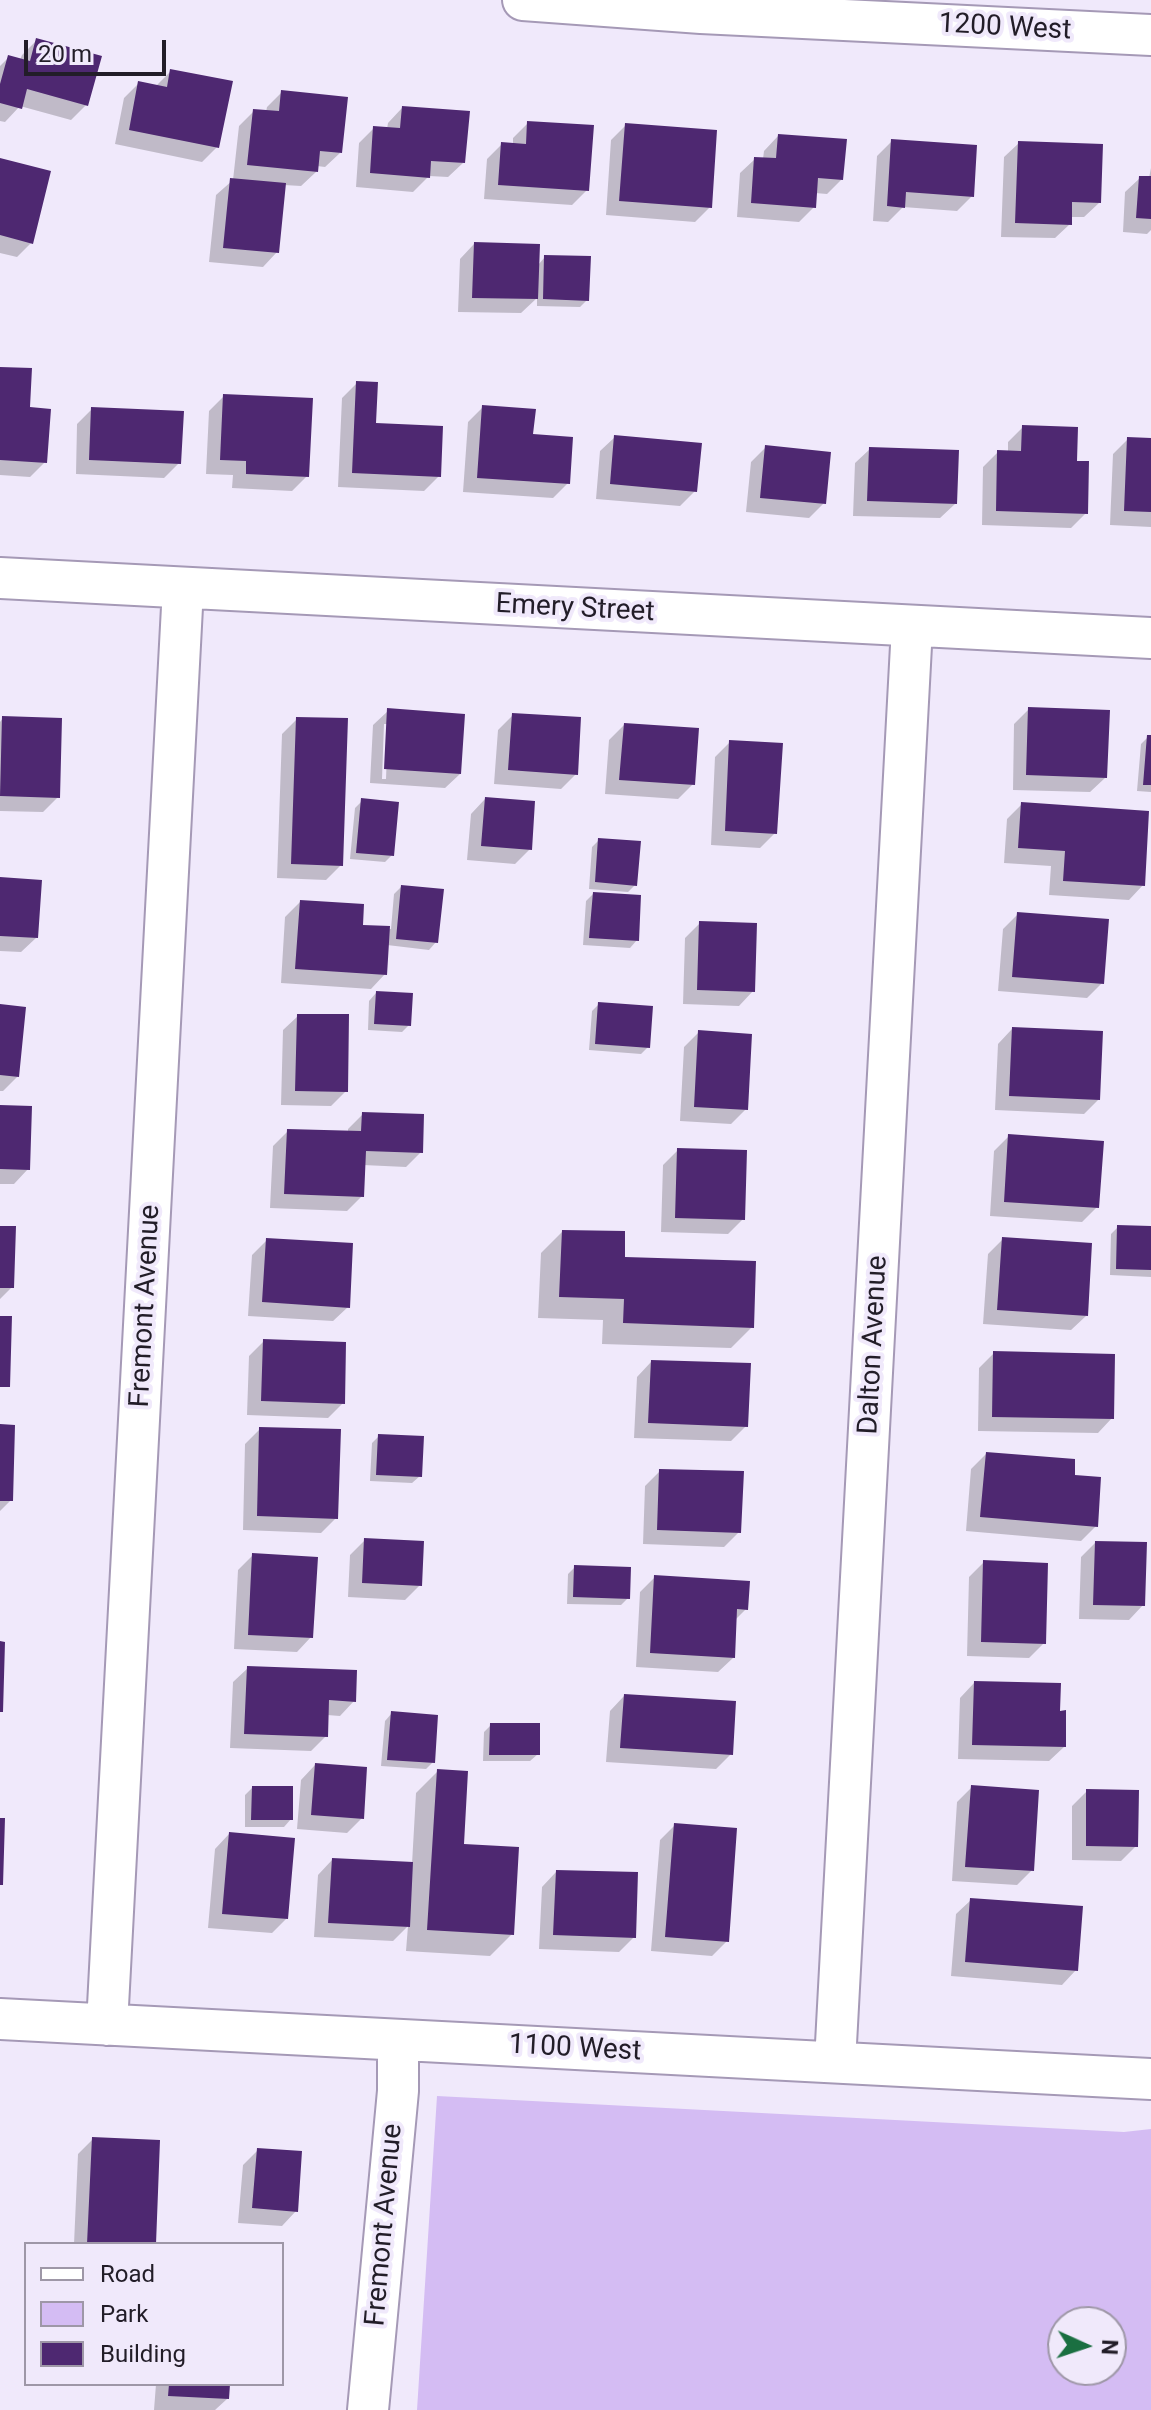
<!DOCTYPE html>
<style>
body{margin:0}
#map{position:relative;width:1151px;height:2410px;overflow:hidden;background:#f0e9fb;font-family:Roboto,sans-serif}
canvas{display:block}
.legend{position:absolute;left:24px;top:2242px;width:260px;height:144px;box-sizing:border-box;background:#f0e9fb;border:2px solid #9e97a7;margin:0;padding:10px 14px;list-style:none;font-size:24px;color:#221d28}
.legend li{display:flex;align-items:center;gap:16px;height:40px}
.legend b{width:40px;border:2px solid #9e97a7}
.north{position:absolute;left:1047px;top:2306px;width:80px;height:80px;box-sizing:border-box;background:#f0e9fb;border:2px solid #9e97a7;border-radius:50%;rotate:93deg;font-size:22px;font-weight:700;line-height:32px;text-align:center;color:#221d28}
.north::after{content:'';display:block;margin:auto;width:28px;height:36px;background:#1a6f41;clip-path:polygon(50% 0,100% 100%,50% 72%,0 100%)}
.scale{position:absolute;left:24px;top:40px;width:142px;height:36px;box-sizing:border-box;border:4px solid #221d28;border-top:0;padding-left:10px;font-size:24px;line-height:28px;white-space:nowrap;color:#221d28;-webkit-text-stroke:6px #f0e9fb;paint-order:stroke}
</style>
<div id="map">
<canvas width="1151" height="2410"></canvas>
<ul class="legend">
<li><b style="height:10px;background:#fff"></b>Road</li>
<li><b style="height:22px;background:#d4bcf3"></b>Park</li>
<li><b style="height:22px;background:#4e2871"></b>Building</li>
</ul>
<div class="north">N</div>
<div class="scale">20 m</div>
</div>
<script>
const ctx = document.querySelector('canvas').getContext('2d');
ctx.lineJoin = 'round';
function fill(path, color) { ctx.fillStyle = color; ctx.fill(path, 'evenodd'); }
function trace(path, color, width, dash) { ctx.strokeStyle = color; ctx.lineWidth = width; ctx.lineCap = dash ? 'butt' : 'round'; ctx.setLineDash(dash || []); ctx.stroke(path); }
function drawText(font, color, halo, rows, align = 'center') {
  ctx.font = font + ' Roboto,sans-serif'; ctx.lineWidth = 8; ctx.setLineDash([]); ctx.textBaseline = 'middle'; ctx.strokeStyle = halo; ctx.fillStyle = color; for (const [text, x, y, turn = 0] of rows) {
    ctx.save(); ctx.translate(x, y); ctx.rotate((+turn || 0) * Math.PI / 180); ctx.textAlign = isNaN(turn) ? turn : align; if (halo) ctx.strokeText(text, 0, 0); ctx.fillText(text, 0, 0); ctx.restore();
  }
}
fill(new Path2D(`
 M437,2096L1124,2132L1151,2129V2410H417ZM1063,2322H1111V2370H1063Z`), '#d4bcf3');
fill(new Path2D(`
 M37,40L86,105L71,120L20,106L5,122L0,121V66L9,57L20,60L22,55Z
 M171,71L217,147L202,162L115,144L124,98L139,83L155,87Z
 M282,92L340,153L325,167L317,166L316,172L301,186L284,185L277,252L263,267L209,262L216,195L233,180L239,126L254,111L266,112L267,107Z
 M402,108L463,163L448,177L429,176L413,192L356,187L359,143L374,128L387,129L388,123Z
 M528,123L587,190L572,205L484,199L487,159L502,144L513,145V138Z
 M626,125L710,207L695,222L606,215L611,140Z
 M778,136L842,179L827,194L815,193L814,207L799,222L737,217L740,173L755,159H763L764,151Z
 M892,141L972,196L957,211L903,207L888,222L873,221L877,156Z
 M1019,143L1099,203L1084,217H1070V224L1055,238L1001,237L1004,157Z
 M0,160L32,242L17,257L0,253Z
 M1151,168V230L1147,234L1123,232L1125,192L1140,178H1149Z
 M474,244L538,265L545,257L587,300L580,307L537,306V298L521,313L458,312L460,259Z
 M0,368L28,409L45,462L30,477L0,475Z
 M357,383L374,425L439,476L424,491L338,487L342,398Z
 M224,396L307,476L292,491L232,488L233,475L206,474L209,411Z
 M482,408L568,483L553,498L463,492L468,422Z
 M92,409L179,463L164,478L76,474L77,424Z
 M1023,427L1075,463L1086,513L1071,528L982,525L983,467L998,452L1008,453V442Z
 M615,437L695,491L680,506L596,499L600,451Z
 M1127,440H1151V527L1110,525L1113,454Z
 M766,447L824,503L809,518L746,512L751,462Z
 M870,449L955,504L940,518L853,516L855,463Z
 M1029,709L1105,778L1090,792L1013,790L1014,724Z
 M388,711L460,774L445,788L370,783L373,725ZM384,724H388L386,779H382Z
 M513,715L576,774L561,789L494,784L498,730Z
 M3,718L58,797L43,812L0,811V722Z
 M297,719L341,865L326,880L277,878L282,734Z
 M624,725L693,784L678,799L605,794L609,740Z
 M1148,737H1151V792L1137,791L1141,744Z
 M730,742L775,833L760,848L711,845L715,757Z
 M485,799L530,849L515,864L467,860L471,814Z
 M362,801L392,855L385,862L350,859L355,808Z
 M1022,804L1143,885L1129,900L1049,895L1051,866L1004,863L1007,819Z
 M599,840L635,885L628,892L589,889L592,847Z
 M0,879L36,938L21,952L0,951Z
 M401,887L436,942L429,950L387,945L385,974L371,989L281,983L285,917L300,902L360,927L391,929L394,894Z
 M593,894L637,940L630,948L583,945L586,901Z
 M1018,914L1102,983L1087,998L998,991L1003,929Z
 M700,923L753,991L739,1006L683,1004L685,938Z
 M376,993L409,1025L402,1032L368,1030L369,1001Z
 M599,1004L648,1047L641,1054L589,1050L592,1011Z
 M0,1006L18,1076L3,1091H0Z
 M298,1016L346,1091L331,1106L281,1105L283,1030Z
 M1012,1029L1099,1099L1084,1114L995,1110L998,1044Z
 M699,1032L746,1109L731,1124L680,1121L684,1047Z
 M0,1107L28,1169L14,1184H0Z
 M363,1114L421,1152L406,1167L363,1165L362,1196L347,1211L270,1208L273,1146L288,1131L348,1133V1129Z
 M1009,1136L1097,1207L1082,1222L990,1216L994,1151Z
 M678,1150L743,1219L728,1234L661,1232L663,1165Z
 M1118,1227L1151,1228V1277L1110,1275L1111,1234Z
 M0,1228L12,1287L0,1299Z
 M562,1232L752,1327L731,1348L602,1344L603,1320L538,1318L541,1253Z
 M1003,1239L1086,1316L1071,1330L983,1324L988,1254Z
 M267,1240L348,1307L333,1321L248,1316L252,1255Z
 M264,1341L343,1403L328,1418L247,1415L249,1356Z
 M994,1353L1112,1418L1098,1433L978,1431L979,1368Z
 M651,1362L746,1426L731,1441L634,1438L637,1377Z
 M0,1426L11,1500L0,1511Z
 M260,1429L336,1518L321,1533L243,1530L245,1444Z
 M379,1436L420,1476L412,1483L370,1481L372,1443Z
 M986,1454L1072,1477L1096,1526L1081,1541L966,1531L971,1469Z
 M660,1471L739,1532L724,1547L643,1544L645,1486Z
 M365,1540L420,1585L405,1600L348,1597L350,1555Z
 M1095,1543L1143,1605L1129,1620L1079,1619L1081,1557Z
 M253,1555L311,1637L297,1652L234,1649L238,1570Z
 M984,1562L1044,1643L1029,1658L967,1656L969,1577Z
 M575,1567L628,1598L621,1605L567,1604L568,1574Z
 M655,1577L746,1609L735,1620L733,1658L718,1672L636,1667L640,1592Z
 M248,1668L354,1701L340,1716L327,1715L326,1736L311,1751L230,1748L233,1682Z
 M974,1683L1064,1747L1049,1761L958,1759L960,1698Z
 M624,1696L731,1754L716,1769L606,1762L610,1711Z
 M392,1713L433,1762L426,1769L381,1766L385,1721Z
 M491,1725L538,1754L530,1761H483L484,1732Z
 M315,1765L362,1818L347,1833L297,1829L301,1780Z
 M438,1771L462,1846L512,1934L490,1956L406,1951L408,1926L393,1941L314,1937L318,1875L332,1860L412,1864L416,1793Z
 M972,1787L1032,1870L1017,1885L952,1881L957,1802Z
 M252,1788L291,1819L284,1827H245V1795Z
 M1087,1791L1136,1846L1121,1861L1072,1860V1806Z
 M675,1825L727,1941L712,1956L651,1951L660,1840Z
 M229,1834L287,1918L272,1933L208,1928L215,1849Z
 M556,1872L634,1937L619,1952L539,1949L542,1887Z
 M971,1900L1076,1970L1062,1985L951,1976L956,1914Z
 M93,2139L154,2244H74L78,2154Z
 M258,2150L296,2211L282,2226L238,2223L243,2165Z
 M156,2384H228L227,2399L215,2410H154Z`), '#0003');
fill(new Path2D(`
 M36,38L102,56L88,106L27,89L22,109L0,103V84L8,55L30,61Z
 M170,69L233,81L219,148L129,130L138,81L167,87Z
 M281,90L348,97L342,153L320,151L318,172L247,165L253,109L279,111Z
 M402,106L470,111L465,163L431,161L430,178L370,173L373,126L400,128Z
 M527,121L594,125L589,191L498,185L501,142L526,144Z
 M625,123L717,130L712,208L619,201Z
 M778,134L847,139L843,180L818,178L816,208L751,203L754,157L776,158Z
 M891,139L977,145L974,197L906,192L905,208L887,206Z
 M1018,141L1103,144L1101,203L1072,202V225L1015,223Z
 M0,158L51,171L33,244L0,235Z
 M1139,176H1151V219L1136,218Z
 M230,178L286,183L279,253L223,248Z
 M474,242L540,244L538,299L472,298Z
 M544,255L591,256L589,301L543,299Z
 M0,367L32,368L30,407L51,409L47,463L0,460Z
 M356,381L378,382L376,423L443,426L441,477L352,473Z
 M223,394L313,398L309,477L246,474V461L220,460Z
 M482,405L536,409L533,434L573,437L570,484L477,478Z
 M91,407L184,411L181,464L89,460Z
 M1022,425L1078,427L1077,461H1089L1088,514L996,511L997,450L1021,451Z
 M614,435L702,443L697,492L610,484Z
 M1127,437L1151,438V512L1124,511Z
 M765,445L831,452L826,504L760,498Z
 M869,447L959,450L957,504L867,501Z
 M1028,707L1110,710L1107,778L1026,775Z
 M387,708L465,714L461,774L384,769Z
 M512,713L581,717L578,775L508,770Z
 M2,716L62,718L60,798L0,796Z
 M296,717L348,718L343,866L291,864Z
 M624,723L699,728L695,785L619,780Z
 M1147,735H1151V785H1143Z
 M729,740L783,743L777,834L725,831Z
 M485,797L535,801L532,850L481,846Z
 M361,798L399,802L394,856L356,853Z
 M1021,802L1149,811L1145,886L1063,881L1065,851L1018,848Z
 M598,838L641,841L637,886L595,882Z
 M0,877L42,880L38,938L0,936Z
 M401,885L444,889L438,943L396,939Z
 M593,892L641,895L639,941L589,938Z
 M300,900L364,904L363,925L390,926L387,975L295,969Z
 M1017,912L1109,919L1104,984L1012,977Z
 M699,921L757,923L755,992L697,990Z
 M376,991L413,993L411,1026L374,1024Z
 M598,1002L653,1006L650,1048L595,1044Z
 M0,1004L26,1007L19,1077L0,1075Z
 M297,1014H349L348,1092L295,1091Z
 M1012,1027L1103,1031L1100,1100L1009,1096Z
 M698,1030L752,1034L748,1110L694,1107Z
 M0,1105L32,1106L30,1170L0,1169Z
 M362,1112L424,1114L423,1153L366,1151L364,1197L284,1194L287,1129L361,1131Z
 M1008,1134L1104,1141L1099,1208L1004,1202Z
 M677,1148L747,1150L745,1220L675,1218Z
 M1117,1225L1151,1226V1270L1116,1269Z
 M0,1226H16L14,1288H0Z
 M562,1230L625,1231V1257L756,1261L754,1328L623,1323L624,1299L559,1297Z
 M1002,1237L1092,1243L1088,1316L997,1310Z
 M266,1238L353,1243L350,1308L262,1302Z
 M0,1316H12L10,1387H0Z
 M263,1339L346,1342L345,1404L261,1401Z
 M993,1351L1115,1354L1114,1419L992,1417Z
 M651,1360L751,1363L748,1427L648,1423Z
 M0,1424L15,1425L13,1501H0Z
 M259,1427L341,1429L338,1519L257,1516Z
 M378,1434L424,1436L422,1477L376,1475Z
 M986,1452L1075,1459V1475L1101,1477L1098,1527L980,1517Z
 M659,1469L744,1471L741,1533L657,1530Z
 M364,1538L424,1541L422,1586L362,1583Z
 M1095,1541L1147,1542L1145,1606L1093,1605Z
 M252,1553L318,1557L313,1638L248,1635Z
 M983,1560L1048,1563L1046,1644L981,1642Z
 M574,1565L631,1567L630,1599L573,1597Z
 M654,1575L750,1581L748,1610L737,1609L735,1658L650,1653Z
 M0,1641L5,1642L3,1712H0Z
 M247,1666L357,1670L356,1702L329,1700L328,1737L244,1734Z
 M974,1681L1061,1683L1060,1711L1066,1710V1747L972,1745Z
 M624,1694L736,1701L733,1755L620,1748Z
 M391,1711L438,1715L435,1763L387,1760Z
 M490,1723H540V1755H489Z
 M315,1763L367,1767L364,1819L311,1815Z
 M437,1769L468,1771L464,1844L519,1847L514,1935L427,1930Z
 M971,1785L1039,1790L1034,1871L965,1867Z
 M252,1786H293V1820H251Z
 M1086,1789L1139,1790L1138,1847L1086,1846Z
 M0,1818H5L3,1885H0Z
 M674,1823L737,1828L729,1942L665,1937Z
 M229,1832L295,1838L288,1919L222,1914Z
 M332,1858L413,1862L410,1927L328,1923Z
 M556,1870L638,1872L636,1938L553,1935Z
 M970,1898L1083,1906L1078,1971L965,1962Z
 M92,2137L160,2140L156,2244H87Z
 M257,2148L302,2151L298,2212L252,2208Z
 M169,2384H230L229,2399L168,2396Z`), '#4e2871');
const street = new Path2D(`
 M523,0L701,13L1151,35
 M0,578L1151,638
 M0,2019L1151,2079
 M107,2025L183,588
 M835,2062L912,627
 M368,2410L398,2091V2040`);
trace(street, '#a599b6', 44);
trace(street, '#fff', 40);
drawText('28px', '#221d28', '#f0e9fb', [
 ["1200 West",1005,28,3],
 ["Emery Street",575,609,3],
 ["Fremont Avenue",146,1306,-87],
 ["Dalton Avenue",874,1345,-87],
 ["1100 West",575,2049,3],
 ["Fremont Avenue",385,2225,-85]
]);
</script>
